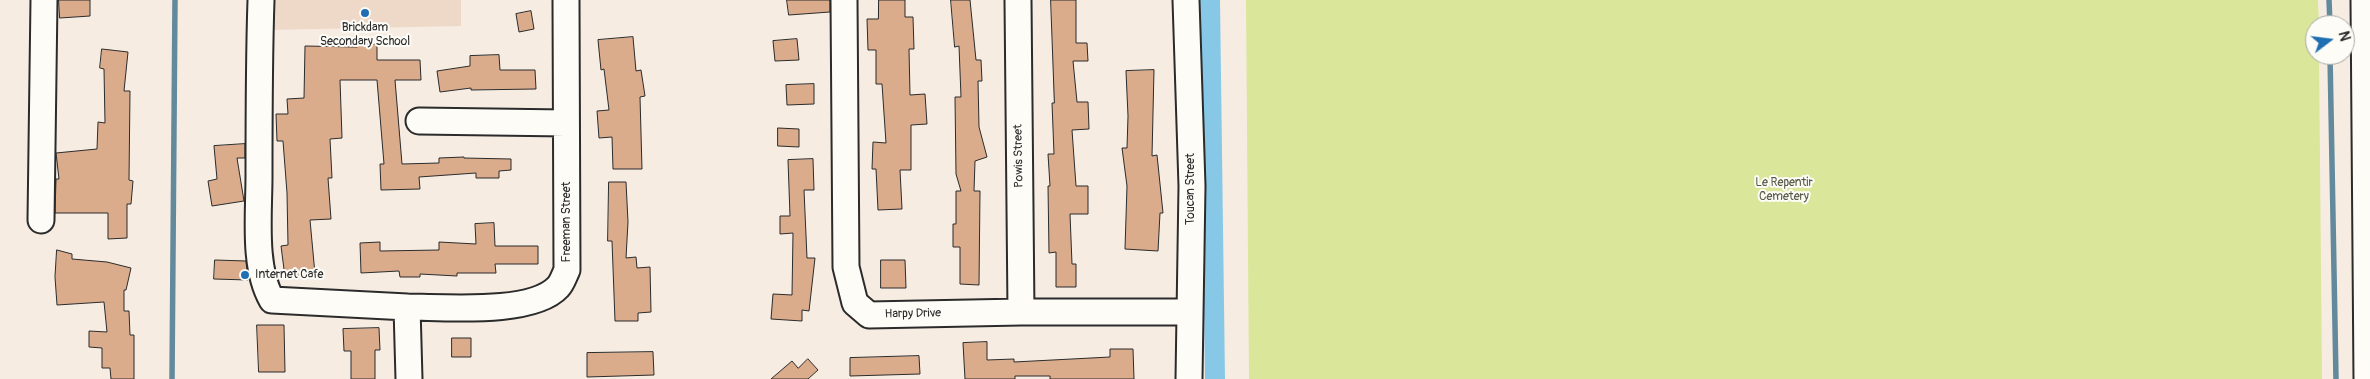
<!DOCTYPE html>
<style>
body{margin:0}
#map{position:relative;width:2370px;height:379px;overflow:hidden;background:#f6ece2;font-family:Pangolin,sans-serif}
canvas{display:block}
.north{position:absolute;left:2305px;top:15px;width:50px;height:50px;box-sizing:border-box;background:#fdfcf7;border:1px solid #a9a8a5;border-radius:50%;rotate:75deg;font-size:14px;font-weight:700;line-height:20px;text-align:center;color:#2b2b2b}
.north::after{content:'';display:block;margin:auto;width:18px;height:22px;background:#1f6fb2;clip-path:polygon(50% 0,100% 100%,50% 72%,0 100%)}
</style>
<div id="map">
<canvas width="2370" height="379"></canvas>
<div class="north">N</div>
</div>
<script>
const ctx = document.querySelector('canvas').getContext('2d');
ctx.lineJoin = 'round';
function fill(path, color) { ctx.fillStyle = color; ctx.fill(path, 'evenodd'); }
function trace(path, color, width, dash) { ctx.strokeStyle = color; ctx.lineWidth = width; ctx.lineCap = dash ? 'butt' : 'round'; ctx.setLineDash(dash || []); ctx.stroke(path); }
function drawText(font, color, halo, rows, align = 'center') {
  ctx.font = font + ' Pangolin,sans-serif'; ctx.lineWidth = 4; ctx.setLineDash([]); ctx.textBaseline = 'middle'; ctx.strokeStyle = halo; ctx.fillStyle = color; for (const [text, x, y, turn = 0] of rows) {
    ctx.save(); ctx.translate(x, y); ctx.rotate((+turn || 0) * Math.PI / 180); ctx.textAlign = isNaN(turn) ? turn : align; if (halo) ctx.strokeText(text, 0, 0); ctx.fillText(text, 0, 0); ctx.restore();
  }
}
fill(new Path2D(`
 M270,0H461V26L270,30Z`), '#eed9c8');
fill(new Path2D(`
 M1246,0H2318L2319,25H2315V55H2319L2322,379H1249Z`), '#dae699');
trace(new Path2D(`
 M2329,0L2330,25
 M2330,55L2336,379
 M172,379L175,0`), '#62899c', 5.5);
trace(new Path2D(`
 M1210,0L1215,379`), '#87c8e7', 20);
const building = new Path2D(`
 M59,0H90V16L60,18Z
 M787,0H830V12L789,15Z
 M879,0H905V17H913L914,49H909L910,95L925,94L927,124L911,125V170H900L902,209L878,210L876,169H872L873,142L886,143L882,84H876V50H868L867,19H878Z
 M951,0H970L976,60H981L982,81H978L979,127L987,157L975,161L974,191H980L979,285L960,284V247H953V224H956V191H961L956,174L955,97H961L959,46L955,47Z
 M1051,0H1076V43H1087L1088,61H1073L1077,102H1088L1089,129L1072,130L1076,186H1088V214H1070L1072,264H1076V287H1056V252L1049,253L1048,186H1050L1048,154H1054L1052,103H1054Z
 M531,11L534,29L519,32L516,14Z
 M633,37L636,71L641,70L645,96L640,97L642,169H613L612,137L599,138L597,111L609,110L604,69L601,70L598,40Z
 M797,39L799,60L775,61L773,41Z
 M357,44H377V60H420L421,80H395L402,164L439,163V158L464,157V158L511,159V170L499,171V178H476V173L419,177L420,189L381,190L380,164H384L377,80H340L342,138L330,139L332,178H328L331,219L310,220L315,274L285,277L281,246L288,245L287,193L283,141H277L276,114H288L287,99L304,98L305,46L357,47Z
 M102,49L128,52L124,91H130L129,180L133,181L131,204H127V238L108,239V213H55L56,179H59L56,153L97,149L98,122L105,123L104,69L100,68Z
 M499,55L500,70H535L536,89L471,90V88L440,92L437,71L470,66V56Z
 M1154,70L1152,156L1157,155L1163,213H1160L1158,251L1125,249L1127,186L1122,148H1127L1128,116L1126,71Z
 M814,84V104L787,105L786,85Z
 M778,128L799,129V147L778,146Z
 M245,144V158H237L244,201L212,206L208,181L217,179L214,146Z
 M813,159L814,190H804L807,258H815L809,311L802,310V321L771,319L773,294L792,295L793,233L780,234V216H790L788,160Z
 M609,182H626L628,222L626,258L636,257L637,268L650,267L651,312L638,313V321H615L612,241H608Z
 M494,223L495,246H538V264H495L496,273H457V276L420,274V277H400L399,271L361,273L360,243L380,242V251L439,250V242L476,244L475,224Z
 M57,250L72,254V259L107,262L131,268L126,290H124V311H129L130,335H134V379H111L110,368H102V348L89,347V331L107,332L104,302L57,305L55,277Z
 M215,260L246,261L248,280L214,279Z
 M881,260H905L906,288H881Z
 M257,325H284L285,372H259Z
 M379,328L380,350H375V379H351V351H344L343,329Z
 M452,338H471V357H452Z
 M987,342V360L1014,359V362L1110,357V349H1133L1134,379H1050V376H1015V379H965L963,343Z
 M653,352L654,375L587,377V353Z
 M919,356L920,374L850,376V358Z
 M808,359L818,370L808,379H771L792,361L798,368Z`);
fill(building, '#daac8c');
trace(building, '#2b2b2b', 1);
const minor = new Path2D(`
 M261,0C259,59 259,117 259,176C259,214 253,268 272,300L407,307L409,379
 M844,0L846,267L855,303L869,315L1021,312H1190
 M1018,0L1021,312
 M1186,0L1192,186L1189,379
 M2364,0L2367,379
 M419,121L566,123
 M41,220L44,0
 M407,307C445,307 532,315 558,287C562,283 564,276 567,270L566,0`);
trace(minor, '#2b2b2b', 29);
trace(minor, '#fdfcf7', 25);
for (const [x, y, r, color] of [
 [365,13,5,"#1f6fb2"],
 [245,275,5,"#1f6fb2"]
]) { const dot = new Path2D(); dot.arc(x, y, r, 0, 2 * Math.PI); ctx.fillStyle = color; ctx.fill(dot); trace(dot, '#fdfcf7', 2); }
drawText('12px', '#2b2b2b', '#fdfcf7', [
 ["Brickdam",365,28],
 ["Secondary School",365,42],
 ["Internet Cafe",255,275,"left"]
]);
drawText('12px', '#2b2b2b', '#fdfcf7', [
 ["Powis Street",1019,156,-91],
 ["Toucan Street",1191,189,-90],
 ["Freeman Street",567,222,-90],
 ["Harpy Drive",913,314,-1]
]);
drawText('12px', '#575a46', '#fdfcf7', [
 ["Le Repentir",1784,183],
 ["Cemetery",1784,197]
]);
</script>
